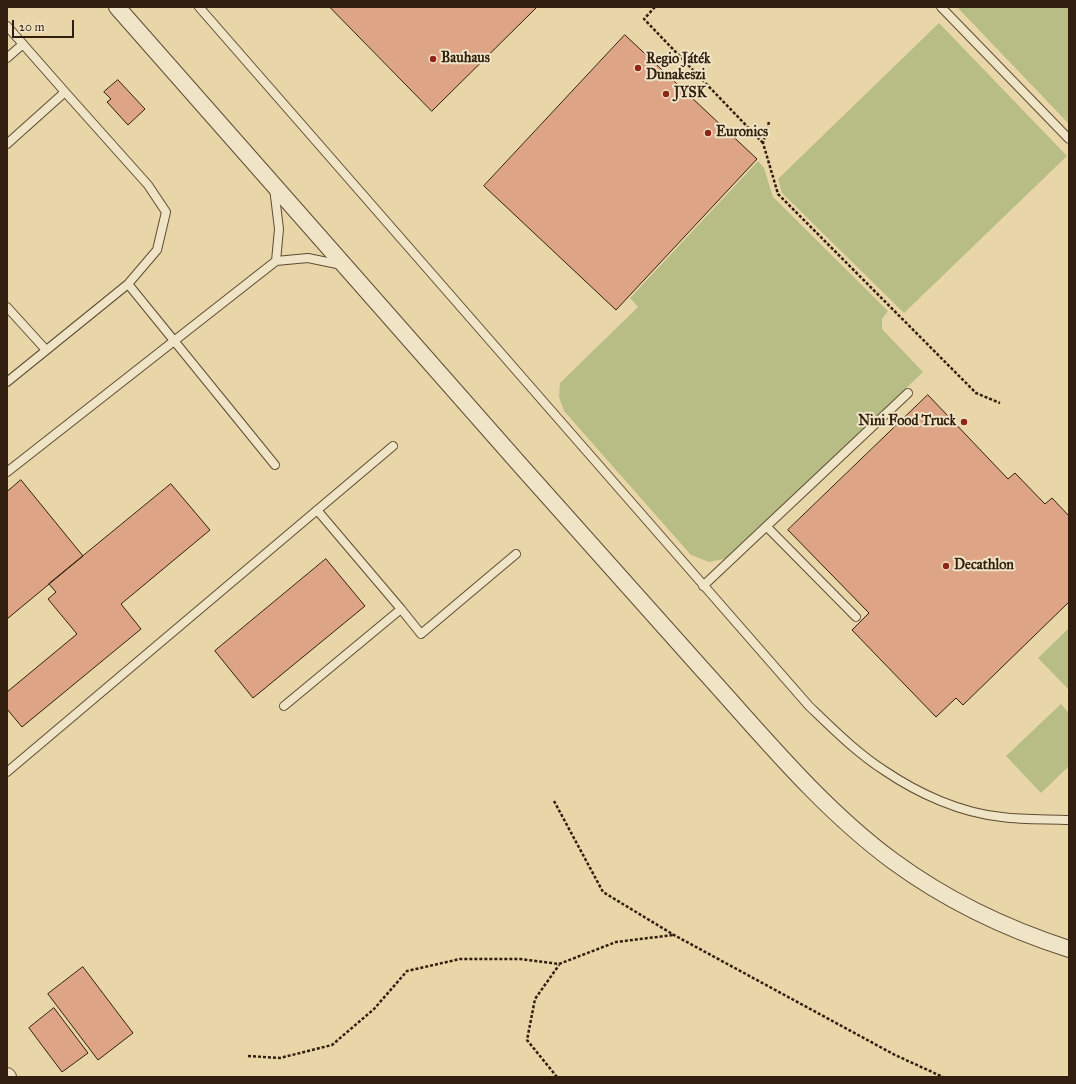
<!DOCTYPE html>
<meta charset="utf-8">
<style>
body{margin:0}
#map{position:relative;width:1076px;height:1084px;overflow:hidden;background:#e8d6a8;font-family:"IM FELL Great Primer",serif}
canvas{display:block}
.frame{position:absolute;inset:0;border:8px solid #311e0e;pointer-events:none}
.scale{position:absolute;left:12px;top:20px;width:62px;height:18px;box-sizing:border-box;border:2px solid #311e0e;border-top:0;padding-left:5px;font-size:12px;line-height:14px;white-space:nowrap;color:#311e0e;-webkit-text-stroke:3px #f0e4c6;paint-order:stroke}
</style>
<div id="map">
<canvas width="1076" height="1084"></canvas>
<div class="frame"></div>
<div class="scale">20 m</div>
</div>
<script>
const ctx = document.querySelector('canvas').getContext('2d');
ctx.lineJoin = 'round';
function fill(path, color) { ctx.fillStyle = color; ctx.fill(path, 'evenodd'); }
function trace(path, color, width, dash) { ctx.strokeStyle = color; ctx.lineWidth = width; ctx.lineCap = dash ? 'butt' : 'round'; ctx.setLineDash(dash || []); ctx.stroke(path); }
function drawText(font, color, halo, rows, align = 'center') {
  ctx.font = font + ' "IM FELL Great Primer",serif'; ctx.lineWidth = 4; ctx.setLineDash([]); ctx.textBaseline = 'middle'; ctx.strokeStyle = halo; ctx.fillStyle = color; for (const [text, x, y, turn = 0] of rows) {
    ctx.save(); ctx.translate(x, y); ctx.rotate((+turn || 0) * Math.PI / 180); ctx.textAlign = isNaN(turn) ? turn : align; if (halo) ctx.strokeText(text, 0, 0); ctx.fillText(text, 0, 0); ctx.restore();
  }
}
fill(new Path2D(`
 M957,7H1069V124Z
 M939,23L1067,156L904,313L782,193L778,179Z
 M758,161L764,168L773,197L888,311L882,319V329L923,372L728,558L709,562L691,555L564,411L559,397L560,383L638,307L630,298Z
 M1069,628V690L1038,658Z
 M1061,704L1069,713V766L1041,793L1006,756Z`), '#b8bd86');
const building = new Path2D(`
 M330,7H537L432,111Z
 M625,35L757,159L616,310L484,186Z
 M118,80L145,109L128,125L107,102L111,99L104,92Z
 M928,395L1008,479L1015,473L1045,504L1052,498L1069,516V602L963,705L956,698L936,717L852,630L869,613L788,530Z
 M21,480L83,556L7,619V492Z
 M171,484L210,530L121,604L141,629L22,727L7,709V692L77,634L48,599L56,592L49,584Z
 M326,559L365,606L253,698L215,651Z
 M83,967L133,1033L98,1060L48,994Z
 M54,1008L88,1053L62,1072L29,1028Z`);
fill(building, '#dda586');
trace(building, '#311e0e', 1);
const lane = new Path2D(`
 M199,7L809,706C833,729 857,753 885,771C919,794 961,813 1002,817C1024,820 1047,819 1069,820
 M941,7L1069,139
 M7,26L65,92
 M7,58L23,44
 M7,144L65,92L148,185L166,212L157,250L128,284L7,382
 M274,188L279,229L276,261
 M128,284L275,465
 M7,307L46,350
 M7,472L276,261L308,258L342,265
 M767,527L856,617
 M703,586L908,393
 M401,609L421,634L516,554
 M284,706L401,609L317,510
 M7,772L393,446`);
const street = new Path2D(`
 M117,7C252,160 386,313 521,466C581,534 642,601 702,669C762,735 821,808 893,861C946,900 1007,929 1069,949
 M7,1076L8,1077`);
trace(lane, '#5f4c34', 10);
trace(street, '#5f4c34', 18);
trace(new Path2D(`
 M655,7L644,19L763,143
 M769,122L763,143L778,194L976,393L1000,403
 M554,801L603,892L674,935L895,1055L943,1077
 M248,1056L280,1058L332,1045L374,1009L407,971L460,959H520L559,964L616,942L673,935
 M557,1077L527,1040L535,999L559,965`), '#311e0e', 2.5, [3, 2]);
trace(lane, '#f0e4c6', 8);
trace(street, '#f0e4c6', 16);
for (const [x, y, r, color] of [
 [433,59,4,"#8f2418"],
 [638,68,4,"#8f2418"],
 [666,94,4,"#8f2418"],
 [708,133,4,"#8f2418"],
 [964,422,4,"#8f2418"],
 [946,566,4,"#8f2418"]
]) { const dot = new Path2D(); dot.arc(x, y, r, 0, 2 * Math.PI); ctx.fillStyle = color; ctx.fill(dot); trace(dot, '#f0e4c6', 1.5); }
drawText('bold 14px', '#311e0e', '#f0e4c6', [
 ["Bauhaus",441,59],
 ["Regio Játék",646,60],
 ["Dunakeszi",646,76],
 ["JYSK",674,94],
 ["Euronics",716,133],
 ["Nini Food Truck",956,422,"right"],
 ["Decathlon",954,566]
], 'left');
</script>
